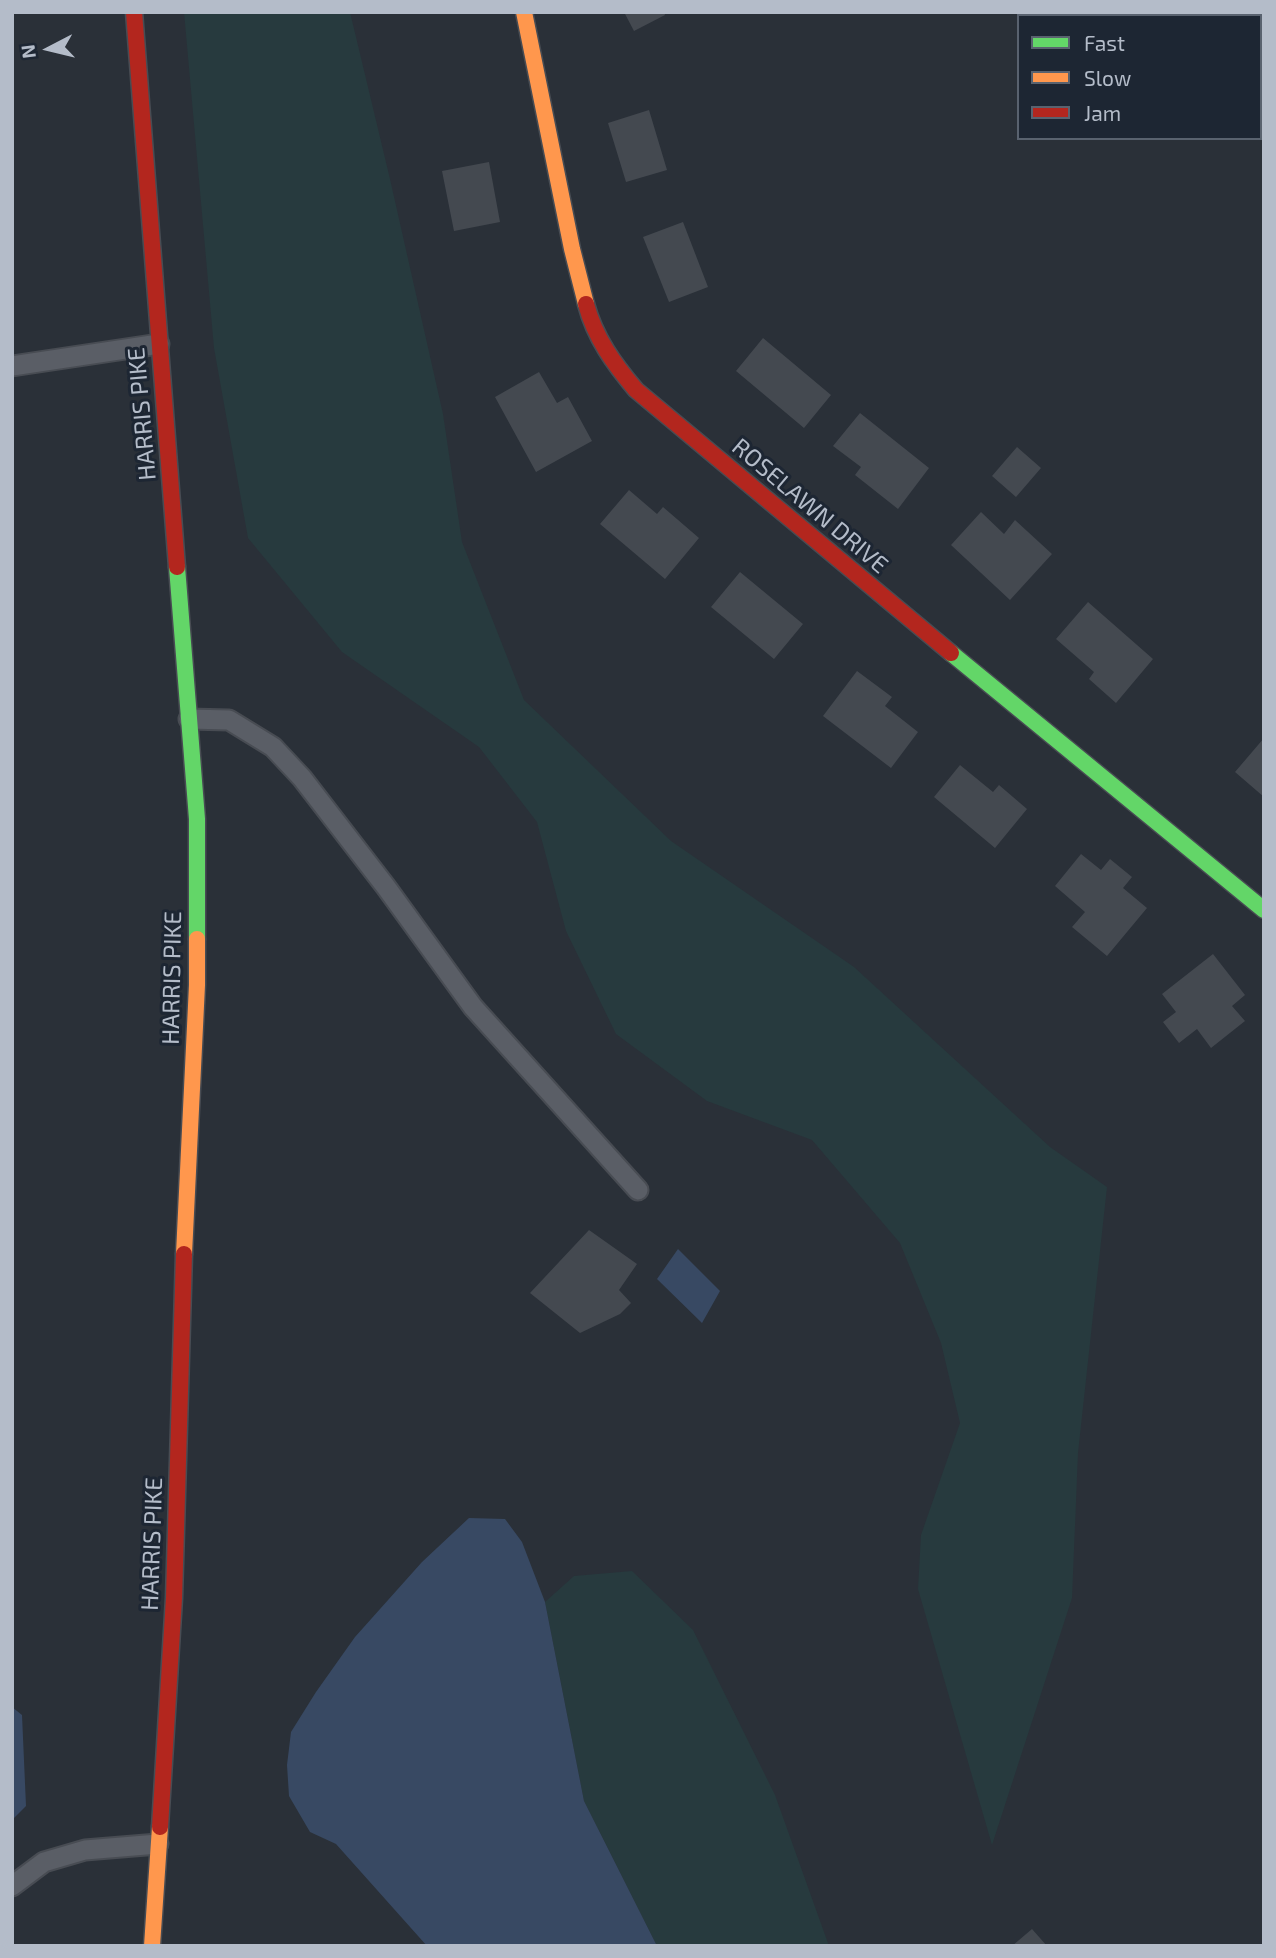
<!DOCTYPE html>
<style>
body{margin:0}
#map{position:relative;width:1276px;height:1958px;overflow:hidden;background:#2a3038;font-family:"Exo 2",sans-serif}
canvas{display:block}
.frame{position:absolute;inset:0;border:14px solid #b4bcc9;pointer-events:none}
.legend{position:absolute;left:1017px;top:14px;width:245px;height:126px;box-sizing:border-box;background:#1d2633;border:2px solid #59626f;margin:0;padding:9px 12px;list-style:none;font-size:21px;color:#b4bcc9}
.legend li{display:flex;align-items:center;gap:14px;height:35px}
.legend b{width:35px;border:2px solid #59626f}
.north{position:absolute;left:14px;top:14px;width:70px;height:70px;-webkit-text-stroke:5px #1d2633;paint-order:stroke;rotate:263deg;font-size:19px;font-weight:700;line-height:28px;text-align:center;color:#b4bcc9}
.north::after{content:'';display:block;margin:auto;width:24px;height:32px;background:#b4bcc9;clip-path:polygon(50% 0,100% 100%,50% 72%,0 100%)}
</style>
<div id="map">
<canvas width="1276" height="1958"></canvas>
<div class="frame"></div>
<ul class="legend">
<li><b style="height:9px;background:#63d668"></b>Fast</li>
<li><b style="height:9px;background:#ff974d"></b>Slow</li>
<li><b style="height:9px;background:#b3261e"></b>Jam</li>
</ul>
<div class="north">N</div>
</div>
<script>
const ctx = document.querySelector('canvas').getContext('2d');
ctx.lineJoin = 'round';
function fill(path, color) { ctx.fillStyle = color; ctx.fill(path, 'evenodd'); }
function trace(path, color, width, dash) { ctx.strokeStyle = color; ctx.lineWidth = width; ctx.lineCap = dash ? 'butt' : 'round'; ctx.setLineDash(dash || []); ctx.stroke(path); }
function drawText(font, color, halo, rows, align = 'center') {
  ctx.font = font + ' "Exo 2",sans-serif'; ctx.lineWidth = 6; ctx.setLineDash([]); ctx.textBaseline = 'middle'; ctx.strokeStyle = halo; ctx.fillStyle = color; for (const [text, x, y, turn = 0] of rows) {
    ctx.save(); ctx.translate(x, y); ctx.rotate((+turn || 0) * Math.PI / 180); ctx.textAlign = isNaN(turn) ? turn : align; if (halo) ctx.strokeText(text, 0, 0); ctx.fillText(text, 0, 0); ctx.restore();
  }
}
fill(new Path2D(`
 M184,12H350L390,179L443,414L462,542L524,700L671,841L854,967L1050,1147L1107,1187L1078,1453L1072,1598L992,1845L918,1589L921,1535L960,1423L941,1343L900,1243L812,1140L707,1101L616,1034L566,931L537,822L479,747L342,652L248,538L214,348Z
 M632,1571L693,1630L775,1795L829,1946H657L584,1801L545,1602L574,1576Z`), '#273a3e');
fill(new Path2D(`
 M678,1249L720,1291L702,1323L657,1279Z
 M469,1518L505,1519L522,1542L545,1602L584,1801L657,1946H427L336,1844L310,1832L289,1796L287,1765L291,1732L316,1692L355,1637L422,1562Z
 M12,1707L22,1715L26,1806L12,1820Z`), '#384963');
fill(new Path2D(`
 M624,12H664L665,15L634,31Z
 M649,110L667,170L626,182L608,123Z
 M489,162L500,222L454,231L442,171Z
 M683,222L708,287L669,302L643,237Z
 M763,338L831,395L804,428L736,371Z
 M539,372L557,403L568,397L592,441L536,472L495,397Z
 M860,413L929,468L898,509L855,475L861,467L833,446Z
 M1017,447L1041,468L1016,497L992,476Z
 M629,490L657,514L663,507L699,538L665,579L600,524Z
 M981,512L1004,534L1015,520L1052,554L1010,600L951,545Z
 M740,572L803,624L774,659L711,607Z
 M1088,602L1153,659L1116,703L1089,679L1094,672L1056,639Z
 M857,671L892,697L885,706L918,732L891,768L823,716Z
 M1264,738V797L1235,772Z
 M960,765L993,792L999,785L1027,809L995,848L934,797Z
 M1081,854L1101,870L1110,859L1132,877L1123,888L1147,908L1107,956L1072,927L1085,912L1055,886Z
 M1213,954L1245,995L1232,1006L1245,1021L1211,1048L1197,1029L1179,1043L1163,1022L1176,1012L1162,994Z
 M589,1230L637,1264L619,1290L631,1303L620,1314L580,1333L530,1293Z
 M1032,1929L1047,1946H1012Z`), '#444950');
const lane = new Path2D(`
 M12,366L159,344
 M189,719L229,720L273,747L302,778L386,887L473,1007L638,1190
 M12,1886L44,1862L85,1850L158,1844`);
const fast = new Path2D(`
 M177,567L197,819V939
 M951,653L1264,910`);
const slow = new Path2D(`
 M524,12L572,249L586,304
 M184,1254L197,985V939
 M152,1946L160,1827`);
const jam = new Path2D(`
 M134,12L177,567
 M586,304C595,338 614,364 636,390L951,653
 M160,1827L174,1598L184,1254`);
trace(lane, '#484c53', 23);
trace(fast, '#484c53', 19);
trace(slow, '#484c53', 19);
trace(jam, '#484c53', 19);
trace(lane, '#5a5e66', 19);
trace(fast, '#63d668', 16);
trace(slow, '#ff974d', 16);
trace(jam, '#b3261e', 16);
drawText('24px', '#b4bcc9', '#1d2633', [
 ["HARRIS PIKE",142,414,-95],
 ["ROSELAWN DRIVE",810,506,40],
 ["HARRIS PIKE",172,978,-89],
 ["HARRIS PIKE",152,1544,-88]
]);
</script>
